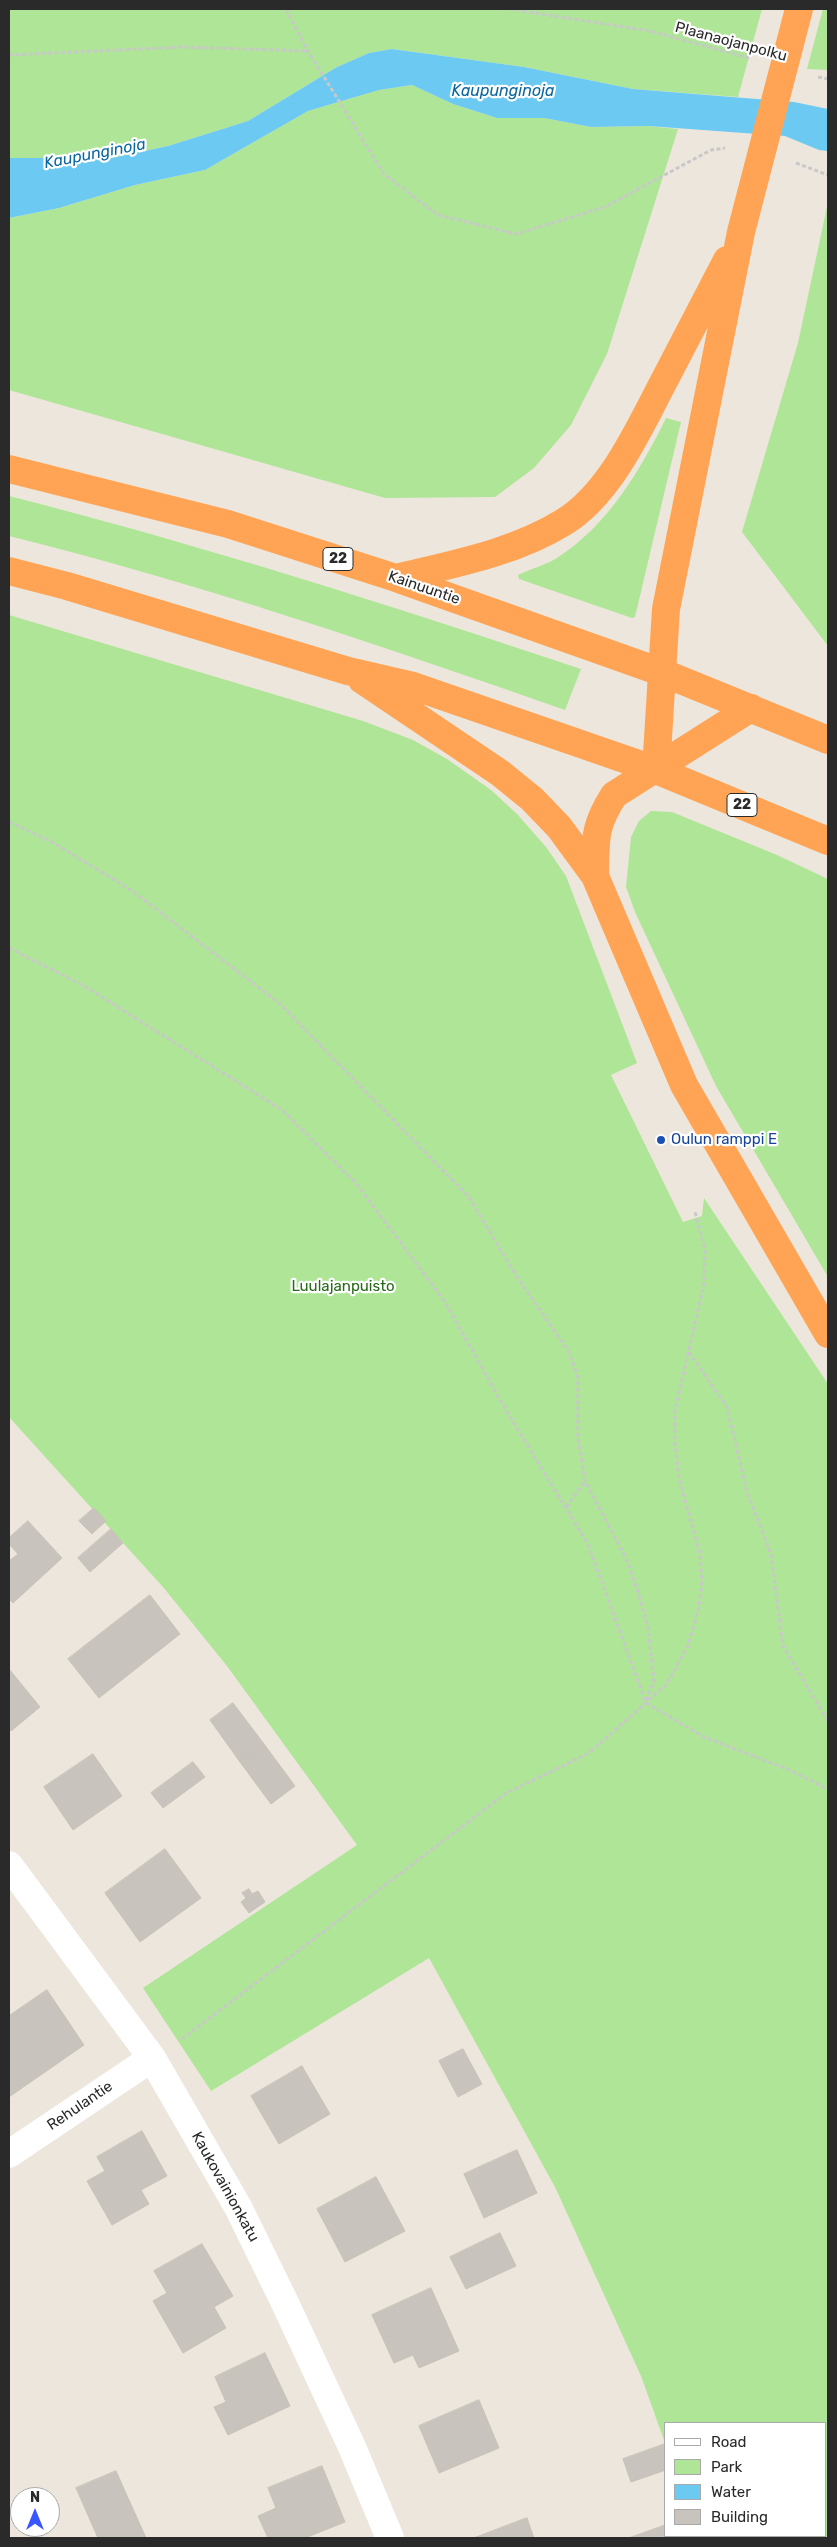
<!DOCTYPE html>
<style>
body{margin:0}
#map{position:relative;width:837px;height:2547px;overflow:hidden;background:#ede6dc;font-family:Rubik,sans-serif}
canvas{display:block}
.frame{position:absolute;inset:0;border:10px solid #2a2a2a;pointer-events:none}
.legend{position:absolute;left:664px;top:2422px;width:162px;height:115px;box-sizing:border-box;background:#fff;border:1px solid #aaa;margin:0;padding:6px 9px;list-style:none;font-size:15px;color:#2a2a2a}
.legend li{display:flex;align-items:center;gap:10px;height:25px}
.legend b{width:25px;border:1px solid #aaa}
.north{position:absolute;left:10px;top:2487px;width:50px;height:50px;box-sizing:border-box;background:#fff;border:1px solid #aaa;border-radius:50%;rotate:0deg;font-size:14px;font-weight:700;line-height:20px;text-align:center;color:#2a2a2a}
.north::after{content:'';display:block;margin:auto;width:18px;height:22px;background:#3756fe;clip-path:polygon(50% 0,100% 100%,50% 72%,0 100%)}
</style>
<div id="map">
<canvas width="837" height="2547"></canvas>
<div class="frame"></div>
<ul class="legend">
<li><b style="height:6px;background:#fff"></b>Road</li>
<li><b style="height:14px;background:#afe597"></b>Park</li>
<li><b style="height:14px;background:#6ccaf2"></b>Water</li>
<li><b style="height:14px;background:#c8c3bc"></b>Building</li>
</ul>
<div class="north">N</div>
</div>
<script>
const ctx = document.querySelector('canvas').getContext('2d');
ctx.lineJoin = 'round';
function fill(path, color) { ctx.fillStyle = color; ctx.fill(path, 'evenodd'); }
function trace(path, color, width, dash) { ctx.strokeStyle = color; ctx.lineWidth = width; ctx.lineCap = dash ? 'butt' : 'round'; ctx.setLineDash(dash || []); ctx.stroke(path); }
function drawText(font, color, halo, rows, align = 'center') {
  ctx.font = font + ' Rubik,sans-serif'; ctx.lineWidth = 4.5; ctx.setLineDash([]); ctx.textBaseline = 'middle'; ctx.strokeStyle = halo; ctx.fillStyle = color; for (const [text, x, y, turn = 0] of rows) {
    ctx.save(); ctx.translate(x, y); ctx.rotate((+turn || 0) * Math.PI / 180); ctx.textAlign = isNaN(turn) ? turn : align; if (halo) ctx.strokeText(text, 0, 0); ctx.fillText(text, 0, 0); ctx.restore();
  }
}
fill(new Path2D(`
 M9,9H762L738,97L633,89L524,67L392,49L369,53L337,67L248,121L168,146L112,158H9Z
 M823,9H828V70L807,69Z
 M412,85L453,104L497,118H544L591,127L647,126L678,129L607,354L571,425L534,468L495,497L385,498L9,390V218L59,208L135,185L205,170L308,111L379,90Z
 M828,202V646L742,532L798,343Z
 M666,418L681,422L635,617L632,618L519,579L518,575C531,569 545,565 557,558C608,525 640,471 666,418Z
 M9,496C202,545 392,606 581,669L565,710C382,646 198,583 9,536Z
 M9,615L363,721L413,740L447,759L491,790L517,814L546,847L566,876L637,1063L611,1075L683,1222L702,1216L704,1198L828,1384V2538H724L723,2536H826V2423H666L664,2440L641,2376L555,2187L429,1958L211,2091L143,1988L357,1845L227,1666L163,1587L9,1417Z
 M651,811L672,812L777,855L828,879V1277L716,1086L635,912L626,887L631,837L639,821Z`), '#afe597');
fill(new Path2D(`
 M392,49L524,67L633,89L794,102L828,109V151L819,150L785,136L648,126L591,127L544,118H497L453,104L412,85L379,90L308,111L205,170L135,185L59,208L9,218V158H112L168,146L248,121L337,67L369,53Z`), '#6ccaf2');
const building = new Path2D(`
 M94,1508L106,1521L92,1534L79,1521Z
 M28,1521L62,1558L13,1603L9,1599V1561L18,1554L9,1544V1538Z
 M111,1529L123,1543L90,1572L78,1558Z
 M150,1595L180,1634L99,1698L68,1659Z
 M9,1669L40,1707L11,1731L9,1728Z
 M233,1703L264,1744L240,1762L210,1720Z
 M264,1744L295,1786L271,1804L240,1762Z
 M93,1754L122,1796L73,1830L44,1787Z
 M193,1762L205,1777L163,1808L151,1793Z
 M165,1849L201,1898L140,1942L105,1893Z
 M249,1889L252,1894L258,1891L265,1902L249,1913L241,1902L246,1898L242,1893Z
 M47,1990L84,2045L9,2097V2016Z
 M463,2049L482,2084L458,2097L439,2061Z
 M302,2066L330,2114L279,2144L251,2096Z
 M142,2131L167,2176L141,2190L149,2204L112,2225L87,2181L105,2171L97,2157Z
 M517,2150L537,2193L484,2218L464,2174Z
 M376,2177L405,2231L345,2262L317,2209Z
 M500,2233L516,2266L466,2289L450,2257Z
 M202,2244L233,2296L214,2307L226,2328L183,2353L153,2301L167,2293L154,2271Z
 M431,2288L459,2351L419,2368L413,2355L394,2363L372,2315Z
 M265,2353L290,2406L228,2435L214,2407L226,2402L215,2377Z
 M479,2400L499,2448L439,2473L419,2426Z
 M665,2444L666,2470L631,2482L623,2459Z
 M322,2466L345,2522L305,2538H268L258,2516L276,2508L268,2488Z
 M116,2471L146,2538H98L76,2488Z
 M527,2518L534,2538H474Z
 M666,2525V2536H698L699,2538H629Z`);
fill(building, '#c8c3bc');
trace(building, '#c8c2b6', 1);
trace(new Path2D(`
 M286,9L308,51L384,174L438,215L516,234L605,207L711,150L725,148
 M510,9L650,31L749,58
 M9,55L183,47L308,51
 M818,77L828,79
 M796,163L828,175
 M9,822L54,843L131,890L279,1003L468,1196L519,1280L568,1350L578,1377V1437L585,1481L626,1558L638,1592L648,1627L654,1681L646,1702
 M9,948L86,987L282,1110L356,1183L445,1302L510,1417L588,1544L646,1703L704,1737L787,1769L828,1789
 M689,1352L727,1407L747,1492L771,1554L783,1646L828,1721
 M566,1507L585,1481
 M182,2039L505,1794L589,1753L666,1685L688,1646L699,1607L702,1582L700,1554L679,1478L675,1444V1411L704,1284L705,1249L695,1212`), '#c8c8c8', 3, [4, 2.5]);
trace(new Path2D(`
 M9,1865L152,2058L238,2207L285,2303L352,2447L390,2538
 M9,2154L152,2058`), '#fff', 28);
trace(new Path2D(`
 M9,469L228,524L396,578L661,672L828,740
 M9,571L67,586L348,671L413,686L656,770L828,841
 M396,578C453,564 514,553 564,522C611,493 639,428 664,381C685,341 706,301 727,260
 M362,680L500,773L532,799L559,827L595,876L684,1085L828,1334
 M656,770L666,609L741,232L799,9
 M595,876C596,839 593,828 614,795L751,708`), '#ffa455', 28);
for (const [x, y, r, color] of [
 [661,1140,5,"#1a4fb4"]
]) { const dot = new Path2D(); dot.arc(x, y, r, 0, 2 * Math.PI); ctx.fillStyle = color; ctx.fill(dot); trace(dot, '#fff', 2); }
for (const [x, y, w] of [
 [338,559,30],
 [742,805,30]
]) { const box = new Path2D(); box.roundRect(x - w / 2, y - 11.5, w, 23, 4); ctx.fillStyle = '#fff'; ctx.fill(box); trace(box, '#2a2a2a', 1); }
drawText('bold 14px', '#2a2a2a', null, [
 ["22",338,559],
 ["22",742,805]
]);
drawText('15px', '#2a2a2a', '#fff', [
 ["Plaanaojanpolku",731,42,15],
 ["Kainuuntie",424,588,19],
 ["Rehulantie",80,2106,-34],
 ["Kaukovainionkatu",225,2187,61]
]);
drawText('15px', '#164399', '#fff', [
 ["Oulun ramppi E",671,1140]
], 'left');
drawText('15px', '#276a18', '#fff', [
 ["Luulajanpuisto",343,1287]
]);
drawText('italic 16px', '#0a679f', '#fff', [
 ["Kaupunginoja",503,91],
 ["Kaupunginoja",95,154,-11]
]);
</script>
